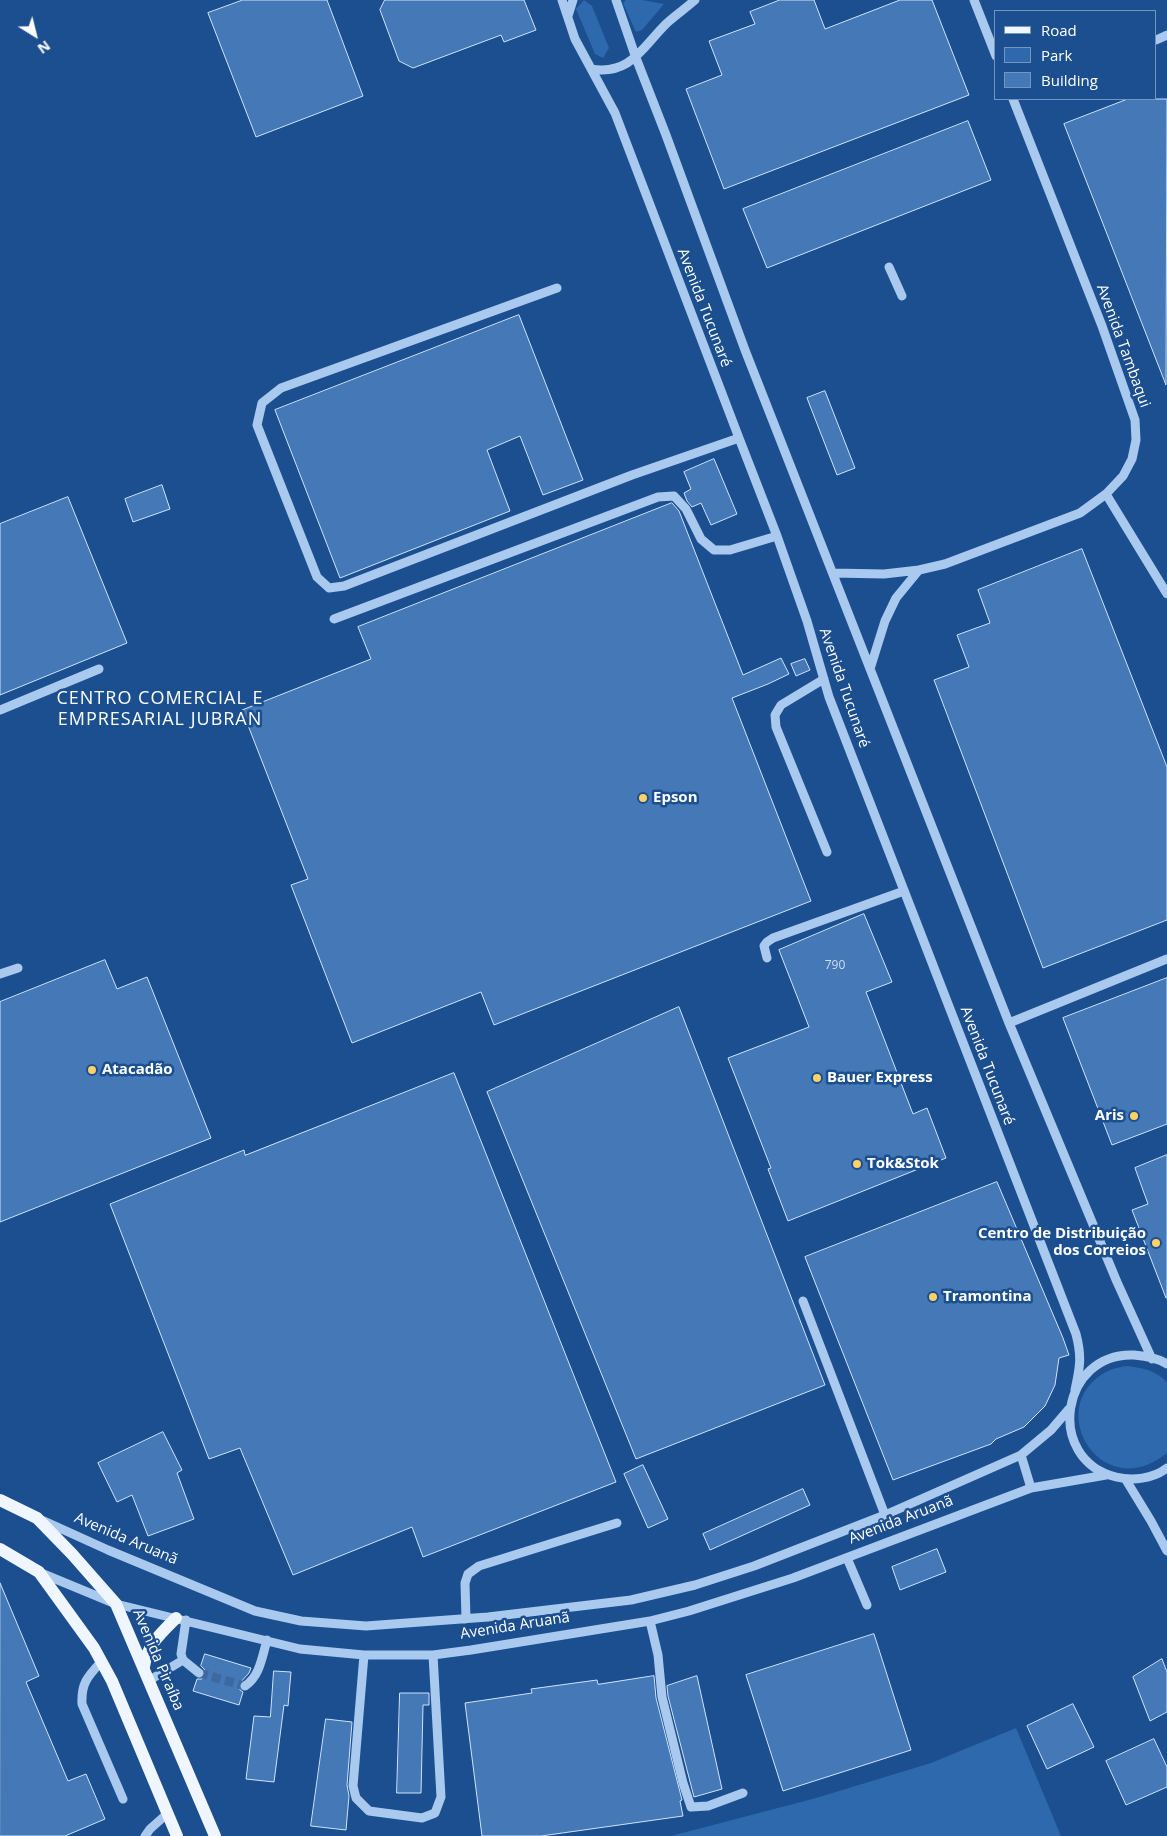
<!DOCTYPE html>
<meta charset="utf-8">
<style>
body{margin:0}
#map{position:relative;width:1167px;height:1836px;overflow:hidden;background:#1b4f8f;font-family:"Open Sans",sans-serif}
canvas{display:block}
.legend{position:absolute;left:994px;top:10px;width:162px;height:90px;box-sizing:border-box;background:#1b4f8f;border:1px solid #7695bc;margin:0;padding:6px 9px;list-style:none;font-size:15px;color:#fff}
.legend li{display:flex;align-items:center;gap:10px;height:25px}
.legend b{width:25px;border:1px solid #7695bc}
.north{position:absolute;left:10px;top:10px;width:50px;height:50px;-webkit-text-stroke:4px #1b4f8f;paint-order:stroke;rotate:144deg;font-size:14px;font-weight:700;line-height:20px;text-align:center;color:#fff}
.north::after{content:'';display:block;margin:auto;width:18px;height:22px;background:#fff;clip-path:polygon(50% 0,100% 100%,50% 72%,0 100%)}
</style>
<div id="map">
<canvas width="1167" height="1836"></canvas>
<ul class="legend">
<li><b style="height:6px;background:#f0f6ff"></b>Road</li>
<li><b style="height:14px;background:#2e69ad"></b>Park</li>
<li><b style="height:14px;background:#4478b7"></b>Building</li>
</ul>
<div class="north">N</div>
</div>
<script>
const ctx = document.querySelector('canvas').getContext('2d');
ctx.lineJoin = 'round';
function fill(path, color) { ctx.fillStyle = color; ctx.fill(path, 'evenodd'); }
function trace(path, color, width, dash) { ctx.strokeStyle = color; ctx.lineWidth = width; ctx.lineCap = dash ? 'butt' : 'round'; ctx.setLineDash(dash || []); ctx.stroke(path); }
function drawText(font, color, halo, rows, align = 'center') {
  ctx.font = font + ' "Open Sans",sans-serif'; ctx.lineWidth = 5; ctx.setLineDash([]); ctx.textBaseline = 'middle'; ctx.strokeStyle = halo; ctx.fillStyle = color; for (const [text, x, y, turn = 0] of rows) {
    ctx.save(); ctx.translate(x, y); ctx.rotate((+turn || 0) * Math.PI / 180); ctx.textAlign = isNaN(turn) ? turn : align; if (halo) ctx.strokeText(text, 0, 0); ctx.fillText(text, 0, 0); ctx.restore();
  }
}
fill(new Path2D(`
 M584,0L592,6L609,48L603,58L595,54L576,9Z
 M626,0H642L664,4L642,30L636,32L623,3Z
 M1127,1366C1143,1368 1155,1370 1167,1382V1453C1100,1507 1041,1404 1108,1371C1114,1368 1121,1367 1127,1366Z
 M1016,1728L1061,1836H671L816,1798L931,1763Z`), '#2e69ad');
const building = new Path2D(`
 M243,0H327L363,96L256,137L208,13Z
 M385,0H524L536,30L504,42L501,35L413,68L399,61L380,10Z
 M780,0H814L825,29L900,0H932L969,95L724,189L686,89L722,75L709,41L755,24L750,12Z
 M1128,99H1167L1166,385L1064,124Z
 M968,121L991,180L767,268L743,209Z
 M519,315L583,480L543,495L520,436L487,450L510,511L340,578L275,410Z
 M825,391L855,468L837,475L807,398Z
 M714,459L737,514L711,525L701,503L692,507L687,501L684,493L691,489L684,472Z
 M162,485L170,509L133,522L125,499Z
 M68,497L127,643L0,695V524Z
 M672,503L679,511L743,675L781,658L789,674L768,684L732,698L811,901L494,1025L481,992L352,1043L291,885L308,879L242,710L371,659L358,627Z
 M1082,549L1167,767V920L1043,968L934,680L969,667L957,635L990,623L978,590Z
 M805,659L810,670L796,676L791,664Z
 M864,914L892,982L866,992L913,1114L927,1108L946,1158L788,1221L768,1169L771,1168L728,1058L809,1027L779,950Z
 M105,960L117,989L147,977L211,1138L0,1222V1002Z
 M1167,978V1124L1112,1145L1063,1018Z
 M679,1007L825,1385L636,1459L487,1092Z
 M454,1073L616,1482L423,1557L412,1527L293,1575L240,1448L209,1459L110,1204L244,1150L245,1155Z
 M1167,1155V1298H1166L1132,1210L1148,1204L1135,1168Z
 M997,1182L1063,1338L1069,1355L1059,1358L1055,1385L1045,1406L1024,1427L996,1439L991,1444L893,1480L805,1257Z
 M163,1432L182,1470L177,1473L194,1519L148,1536L132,1495L117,1502L98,1463Z
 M643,1465L668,1519L648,1528L624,1474Z
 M803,1489L810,1505L710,1550L703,1534Z
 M937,1549L946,1572L900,1590L892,1567Z
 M0,1583L39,1676L26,1682L68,1781L86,1774L105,1819L65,1836H0Z
 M874,1634L911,1750L783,1791L746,1675Z
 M205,1654L251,1668L249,1673L239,1684L240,1690L243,1692L239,1705L193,1691L197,1679H202L205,1674V1670L201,1666Z
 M1162,1659L1167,1672V1712L1150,1721L1133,1677Z
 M274,1671L291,1672L288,1706L284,1705L274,1782L246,1779L254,1716L270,1717Z
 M654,1676L656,1698L682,1800L680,1801L683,1816L541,1836H482L465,1703L532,1693L531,1689L597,1680L598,1684Z
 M697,1676L722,1789L694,1797L668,1696L667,1686Z
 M400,1693H429V1705H423L421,1793H397Z
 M1073,1704L1094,1747L1047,1769L1027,1726Z
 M326,1719L352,1722L347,1785L349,1796L346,1830L311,1826Z
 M1154,1739L1167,1767V1787L1126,1805L1106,1761Z`);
fill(building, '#4478b7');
trace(building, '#cfe3fa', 1);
trace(new Path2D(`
 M199,1673L245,1686`), '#3d69a0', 9, [9, 4.5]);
trace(new Path2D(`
 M562,0L575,39L615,113L739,438L777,536L807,621L829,697L1076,1334C1082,1357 1080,1367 1075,1390
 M616,0L636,58L666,135L745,350L1009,1023L1117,1282L1152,1359
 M974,0L996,56
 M568,16L573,0
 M1156,40L1167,35
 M591,69C631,76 643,46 667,23C676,15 686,8 695,0
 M889,267L902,296
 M557,288L281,388L262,403L257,425L317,577L329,588L344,586L632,475L739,438
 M1106,494L1167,594
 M833,573L884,574L919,570L945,564L1080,513L1106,494L1123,476L1132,459L1136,440L1135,420L1102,326L1013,99
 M334,619L658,497L674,496L686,509L701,539L714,550H730L777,536
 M870,669L885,621L896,598L919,570
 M824,679L781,705L775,715L776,727L827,852
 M0,710L99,669
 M767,958L764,946L767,942L773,938L904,891
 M0,974L18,968
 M1009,1023L1167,959
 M803,1301L885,1515
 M1167,1364C1158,1358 1145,1356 1134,1355C1061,1352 1044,1459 1116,1477C1132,1481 1153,1479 1167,1468
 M1021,1455L1031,1488
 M1126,1480L1151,1521L1167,1551
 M44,1521L108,1550L255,1611L301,1621L366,1626L488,1617L631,1600L695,1585L754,1566L885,1515L1021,1455L1051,1430L1069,1409
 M847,1558L867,1605
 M41,1573L116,1604L300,1649L364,1655H433L471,1650L650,1621L689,1611L793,1578L1031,1488L1106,1475
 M466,1619L465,1583L468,1574L479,1566L617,1523
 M186,1620L181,1654L183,1660L199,1673
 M650,1621L658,1655L662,1697L683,1783L691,1807L708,1806L743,1793
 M364,1655L353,1786L356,1798L369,1811L422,1818L435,1813L441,1797L433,1655
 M101,1662C87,1677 81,1684 82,1704L123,1799
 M150,1680L183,1660
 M245,1686C260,1676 262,1657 267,1640
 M145,1836L150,1829L168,1813`), '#a9c9ee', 9);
trace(new Path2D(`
 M0,1500L37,1518L72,1554L116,1604L215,1836
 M0,1549L39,1572L94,1648L112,1681L177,1836
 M144,1667C147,1645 161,1633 176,1618`), '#f0f6ff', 12);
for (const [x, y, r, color] of [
 [643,798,5,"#ffd166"],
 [92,1070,5,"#ffd166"],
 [817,1078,5,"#ffd166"],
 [1134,1116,5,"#ffd166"],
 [857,1164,5,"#ffd166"],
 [1156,1243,5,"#ffd166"],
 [933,1297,5,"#ffd166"]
]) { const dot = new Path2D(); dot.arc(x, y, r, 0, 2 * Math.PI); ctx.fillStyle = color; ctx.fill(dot); trace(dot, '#1b4f8f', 2); }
drawText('12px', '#d0dded', null, [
 ["790",835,966]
]);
drawText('15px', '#fff', '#1b4f8f', [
 ["Avenida Tucunaré",704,308,69],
 ["Avenida Tambaqui",1123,346,70],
 ["Avenida Tucunaré",844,688,71],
 ["Avenida Tucunaré",987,1066,69],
 ["Avenida Aruanã",901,1520,-21],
 ["Avenida Aruanã",126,1539,23],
 ["Avenida Aruanã",515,1626,-9],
 ["Avenida Piraíba",158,1660,67]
]);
drawText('bold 15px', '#fff', '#1b4f8f', [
 ["Epson",653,798],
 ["Atacadão",102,1070],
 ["Bauer Express",827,1078],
 ["Aris",1124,1116,"right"],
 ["Tok&Stok",867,1164],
 ["Centro de Distribuição",1146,1234,"right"],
 ["dos Correios",1146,1251,"right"],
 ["Tramontina",943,1297]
], 'left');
ctx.letterSpacing = '1px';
drawText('18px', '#fff', '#1b4f8f', [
 ["CENTRO COMERCIAL E",160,699],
 ["EMPRESARIAL JUBRAN",160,720]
]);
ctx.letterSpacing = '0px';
</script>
